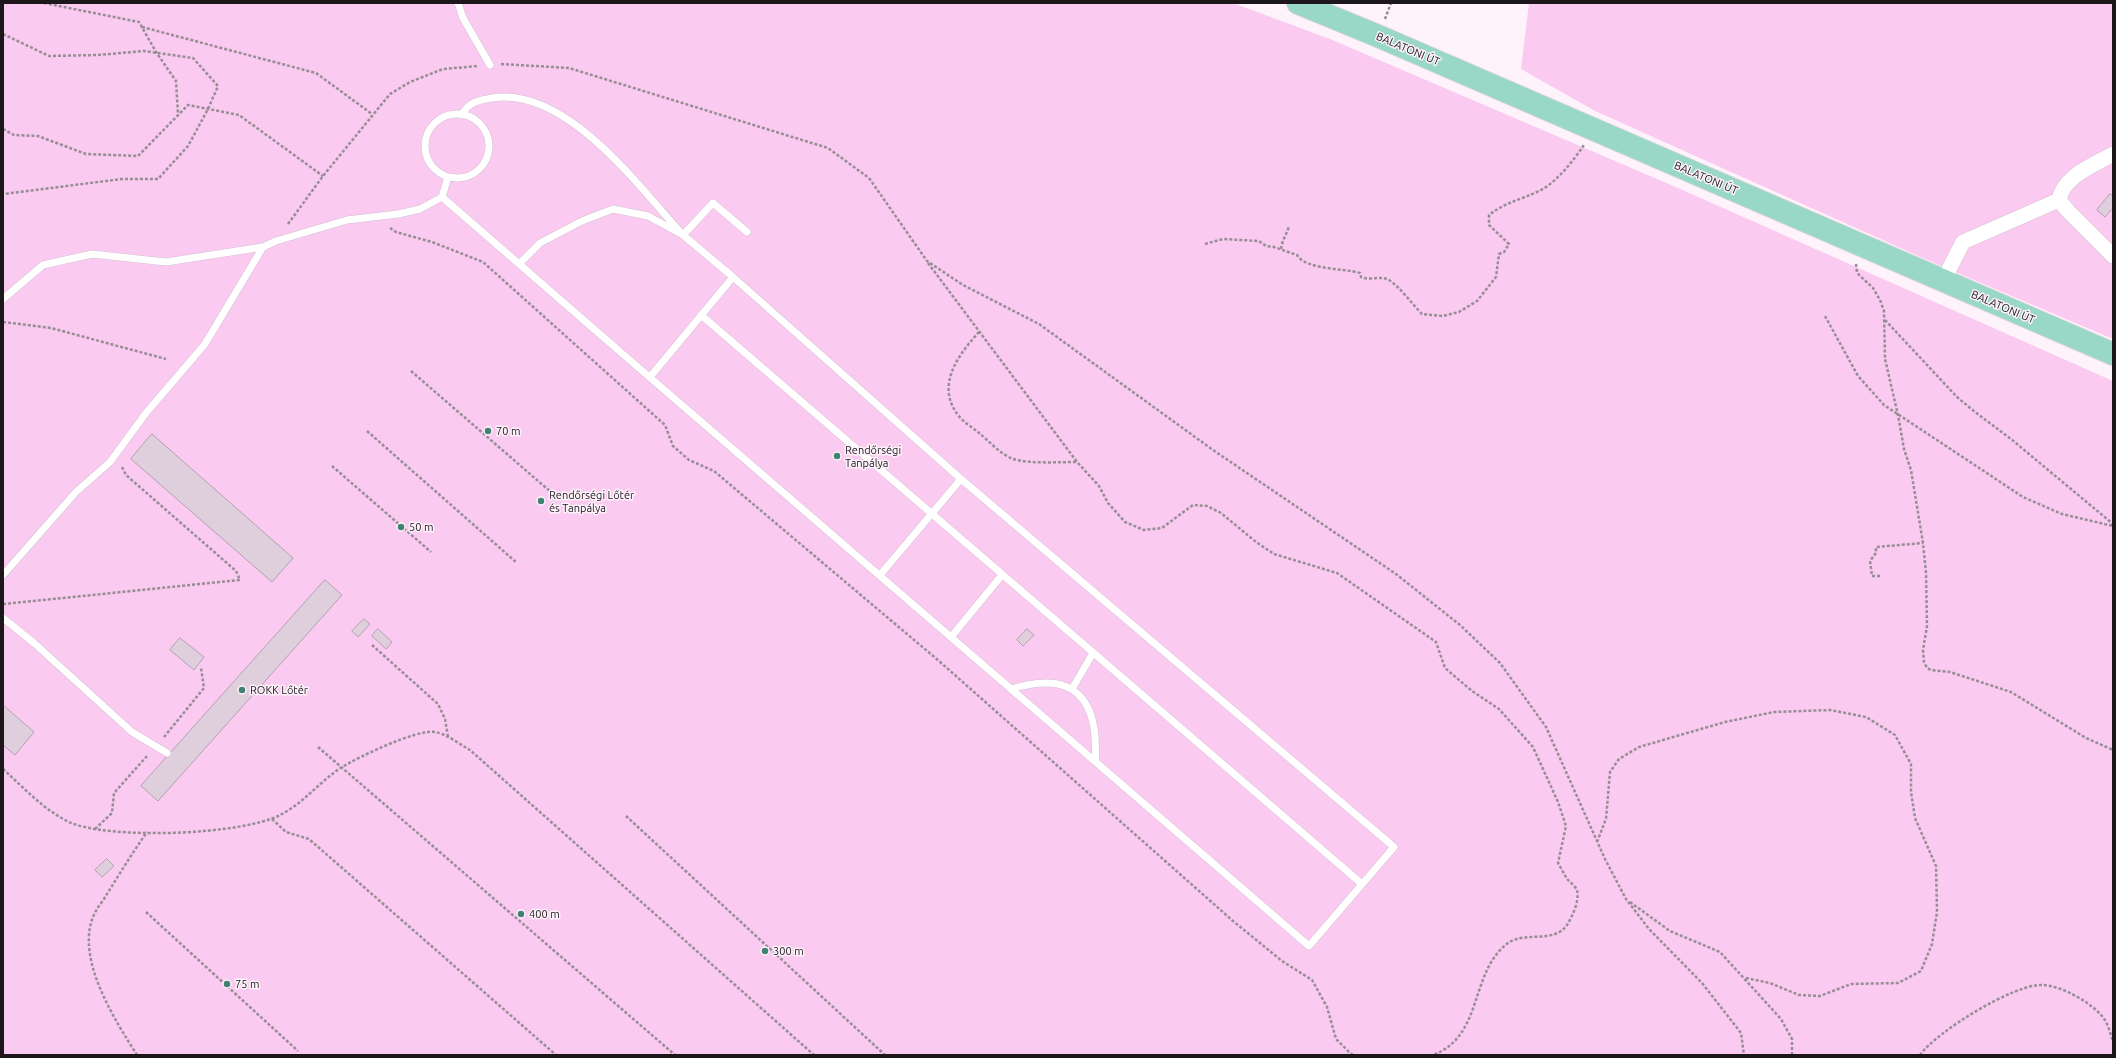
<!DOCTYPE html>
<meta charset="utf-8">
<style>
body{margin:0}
#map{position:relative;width:2116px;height:1058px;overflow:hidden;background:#fef3fb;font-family:Ubuntu,sans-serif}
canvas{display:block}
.frame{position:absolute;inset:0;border:4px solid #1d171c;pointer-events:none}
</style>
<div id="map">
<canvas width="2116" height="1058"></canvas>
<div class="frame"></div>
</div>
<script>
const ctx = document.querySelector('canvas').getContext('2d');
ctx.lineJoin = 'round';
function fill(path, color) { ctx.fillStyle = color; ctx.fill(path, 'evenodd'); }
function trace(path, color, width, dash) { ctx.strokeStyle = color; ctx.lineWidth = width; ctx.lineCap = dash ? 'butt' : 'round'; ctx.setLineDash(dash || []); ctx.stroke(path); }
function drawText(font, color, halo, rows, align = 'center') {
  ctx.font = font + ' Ubuntu,sans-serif'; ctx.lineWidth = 3; ctx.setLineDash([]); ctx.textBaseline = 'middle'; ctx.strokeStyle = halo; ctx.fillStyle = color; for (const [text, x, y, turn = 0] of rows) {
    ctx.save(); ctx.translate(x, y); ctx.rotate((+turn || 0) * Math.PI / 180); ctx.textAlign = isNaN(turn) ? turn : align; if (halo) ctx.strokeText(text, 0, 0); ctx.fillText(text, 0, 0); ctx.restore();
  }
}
fill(new Path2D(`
 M3,3H1233L1330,39L1678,188L2113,381V1055H3Z
 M1529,3H2113V339L1934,263L1595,111L1521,69Z`), '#fbcaf1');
const building = new Path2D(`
 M2110,194L2113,196V208L2105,217L2097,210Z
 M152,434L293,558L272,582L131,459Z
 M325,580L342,595L158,801L141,786Z
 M364,619L370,624L358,637L352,631Z
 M378,629L392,642L386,649L372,636Z
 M1027,629L1034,635L1023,646L1017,640Z
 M180,638L204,657L194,670L170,650Z
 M3,705L34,732L15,755L3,745Z
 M107,859L114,866L102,877L95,870Z`);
fill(building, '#dfcfdc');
trace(building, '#b2a2ae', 1);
const lane = new Path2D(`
 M458,3L463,18L490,65
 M425 146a32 32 0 1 1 64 0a32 32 0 1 1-64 0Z
 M461,115C471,101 476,101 492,98C566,86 638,186 683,235L713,203L747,232
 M442,197L448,177
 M3,299L43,265L92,254L166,262L263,247L276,241L347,220L398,214L420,209L442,197C730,448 1020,697 1309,946L1394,847L961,479L733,277L683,235L648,216L613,209L582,221L540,243L519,264
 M701,315L1362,884
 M650,377L733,277
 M3,575L76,492L110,462L146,413L205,344L263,247
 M880,575L961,479
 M3,618L34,643L132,732L167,753
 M951,637L1002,575
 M1011,689C1051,677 1086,680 1094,728C1096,739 1095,751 1096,762
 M1072,689L1093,653`);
const street = new Path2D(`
 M2113,154C2094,165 2063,176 2059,200L2068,211L2113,256
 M1943,281L1963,242L2059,200`);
const primary = new Path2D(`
 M1298,3L1378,36L2113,354`);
trace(lane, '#d2c2ce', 8);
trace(street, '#d2c2ce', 16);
trace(primary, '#d6d5d6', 24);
trace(new Path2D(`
 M44,3L139,22L156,52L176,81L178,114
 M1385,19L1391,3
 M142,27L316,73L372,114
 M3,34L49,56L98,55L144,51L193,58L218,86L208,109L188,146L158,179H122L3,194
 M501,64L569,68L828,148L869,178L927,261L963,285L1039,324L1213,450L1396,574L1460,625L1500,663L1546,727L1605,859L1626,899L1649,929L1702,983L1741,1033L1744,1055
 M3,129L14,135L38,136L86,154L138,156L188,105L239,115L323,176
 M288,224L323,176L390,94L410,82L443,69L478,66
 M390,228L396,232L432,242L483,262L665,425L673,446L689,460L714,471L939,661L1233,921L1282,961L1312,980L1327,1007L1336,1039L1351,1054L1354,1055
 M1205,244L1223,239L1259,241L1266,246L1274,247L1297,255C1306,270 1343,268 1360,273L1361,277C1371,281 1380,275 1389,280C1399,286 1413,305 1422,314L1443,316L1459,312L1477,301L1496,277L1499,254L1504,252L1509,244L1489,225V215C1506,202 1520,200 1539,191C1555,184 1574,160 1584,145
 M1281,249C1282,240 1287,234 1289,226
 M928,263L1077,462L1099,486L1108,503L1125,522L1144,530L1162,528L1193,505L1207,506L1221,513L1256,542L1274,554L1337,573L1436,642L1445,668L1472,691L1499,709L1533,747L1558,802L1566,826L1558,863C1561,868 1564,874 1567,879C1570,882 1575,886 1577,890C1580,900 1572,917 1567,925C1554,944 1525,931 1508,943C1469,972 1484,1036 1433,1055
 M1856,264L1857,273L1873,288L1880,300L1884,311L1885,359L1898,415L1904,449L1911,470L1923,543L1926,573L1927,626L1923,650L1924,662L1927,668L1931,670L1950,672L2011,692L2086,738L2113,750
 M1825,316L1858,376L1884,405L2023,497L2062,514L2113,526
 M1885,320L1957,397L1975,412L2011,439L2113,524
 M3,322L51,328L166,359
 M979,332C959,354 935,385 958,415C963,422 972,427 979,433C989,441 1000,454 1013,459C1030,464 1059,462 1077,462
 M411,371L552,493
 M367,431L517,563
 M332,466L431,552
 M1880,576H1872L1870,561L1876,553V547L1923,543
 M3,604L240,580L236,571L126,475L122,467
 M372,645L438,704L445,719L448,737
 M164,737L204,688L201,668
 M318,747L675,1055
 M3,769C24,788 44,810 69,822C108,840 242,835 280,815C304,803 320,781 342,767C359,757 416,729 435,732C447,734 459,744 470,750L814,1055
 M626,816L885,1055
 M272,819L286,832L309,839L556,1055
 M95,829L112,813L114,793L147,756
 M1597,842L1606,819L1610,772L1619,759L1639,747L1725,722L1774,712L1830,710L1866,717L1895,735L1911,764V792L1915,818L1936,866L1937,912L1932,944L1921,971L1898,983L1851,984L1820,996L1799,995L1770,983L1746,978
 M1630,902L1670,931L1720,952L1781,1019L1792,1039V1055
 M146,912L298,1051
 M137,1055C115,1020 76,960 93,917C96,909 103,901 107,894C120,873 133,852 147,832
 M1920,1055C1936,1032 2015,983 2043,985C2062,986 2090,1002 2102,1016C2108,1023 2110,1033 2113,1041`), '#968e94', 2.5, [3, 2]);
trace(lane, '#fff', 7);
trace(street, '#fff', 15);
trace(primary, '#99d7c7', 22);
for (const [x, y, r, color] of [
 [488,431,4,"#428270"],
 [837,456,4,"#428270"],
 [541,501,4,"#428270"],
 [401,527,4,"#428270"],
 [242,690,4,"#428270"],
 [521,914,4,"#428270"],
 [765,951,4,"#428270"],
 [227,984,4,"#428270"]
]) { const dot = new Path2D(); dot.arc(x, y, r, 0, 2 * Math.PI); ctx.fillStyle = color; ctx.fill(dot); trace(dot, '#fef3fb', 1.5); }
drawText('11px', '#1d171c', '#fef3fb', [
 ["BALATONI ÚT",1408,49,23],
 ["BALATONI ÚT",1706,178,23],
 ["BALATONI ÚT",2003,307,23]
]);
drawText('11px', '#1d171c', '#fef3fb', [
 ["70 m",496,431],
 ["Rendőrségi",845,450],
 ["Tanpálya",845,463],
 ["Rendőrségi Lőtér",549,495],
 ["és Tanpálya",549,508],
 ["50 m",409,527],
 ["ROKK Lőtér",250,690],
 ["400 m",529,914],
 ["300 m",773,951],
 ["75 m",235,984]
], 'left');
</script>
